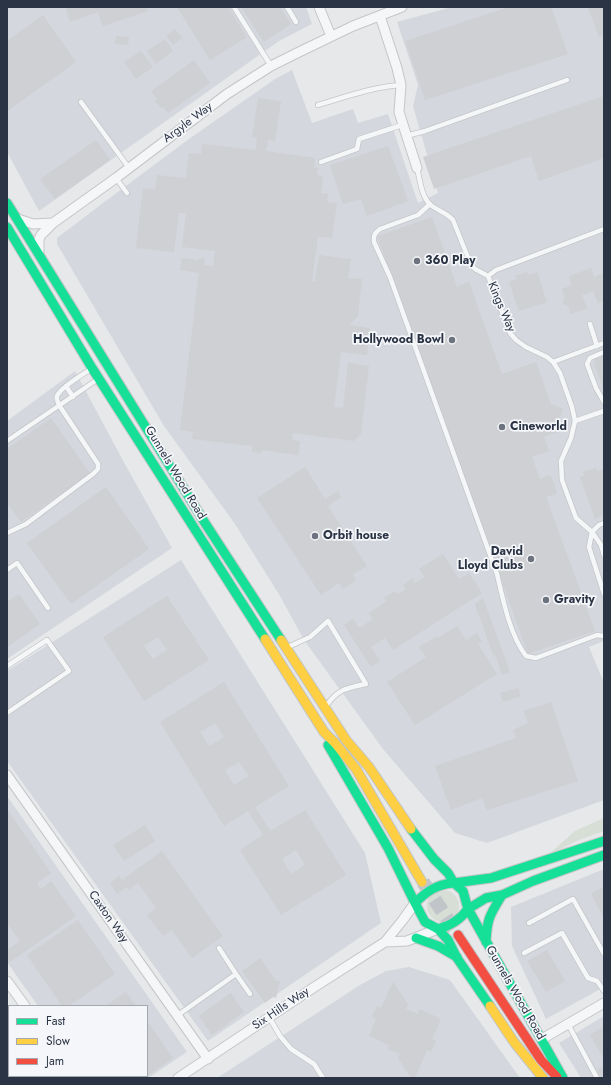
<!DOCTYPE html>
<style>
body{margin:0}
#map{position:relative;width:611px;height:1085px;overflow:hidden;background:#e6e8ea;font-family:Jost,sans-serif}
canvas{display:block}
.frame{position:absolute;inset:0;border:8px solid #2b3445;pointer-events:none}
.legend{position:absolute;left:8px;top:1005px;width:140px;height:72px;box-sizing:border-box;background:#f4f6f9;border:1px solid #a4a8b1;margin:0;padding:5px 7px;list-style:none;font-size:12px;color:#2b3445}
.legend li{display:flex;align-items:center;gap:8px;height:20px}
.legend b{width:20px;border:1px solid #a4a8b1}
</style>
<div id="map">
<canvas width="611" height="1085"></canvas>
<div class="frame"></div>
<ul class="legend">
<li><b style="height:5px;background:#16e098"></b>Fast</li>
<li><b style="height:5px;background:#ffcf43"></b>Slow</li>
<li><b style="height:5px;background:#f24e42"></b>Jam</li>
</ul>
</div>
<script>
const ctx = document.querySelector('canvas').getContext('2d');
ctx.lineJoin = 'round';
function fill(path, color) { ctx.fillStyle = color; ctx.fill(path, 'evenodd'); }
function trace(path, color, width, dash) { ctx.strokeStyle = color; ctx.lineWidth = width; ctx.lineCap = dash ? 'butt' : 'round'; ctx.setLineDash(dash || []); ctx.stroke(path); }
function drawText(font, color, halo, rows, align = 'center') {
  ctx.font = font + ' Jost,sans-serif'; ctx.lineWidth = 3.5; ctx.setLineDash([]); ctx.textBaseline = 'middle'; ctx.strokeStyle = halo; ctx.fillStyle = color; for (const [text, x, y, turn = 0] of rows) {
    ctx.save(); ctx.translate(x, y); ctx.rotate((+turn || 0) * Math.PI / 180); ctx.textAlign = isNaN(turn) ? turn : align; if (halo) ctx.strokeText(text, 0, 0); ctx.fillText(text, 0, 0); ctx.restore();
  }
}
fill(new Path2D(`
 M7,7H306L312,24L279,41L39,211L7,152Z
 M452,7H604V641L589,647L604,683V800L487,843L455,833L383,749L304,640L280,596L235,524L164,426L57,244V238L103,203L189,139L275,79L292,70L312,123L353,109L358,123L388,114L418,203L438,193L413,106L418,85L397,22Z
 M75,371L126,466L172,548L7,659V421Z
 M181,560L365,853L381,923L208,1041L7,761V671Z
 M7,796L187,1052L148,1078H89L88,1076H147V1006H38L7,962Z
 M604,869V987L546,1019L512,946L511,907Z
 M409,967L450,980L520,1078H217L360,985L386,971Z
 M604,1016V1078H581L559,1043Z`), '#d4d7dd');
fill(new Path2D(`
 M604,818V831L579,840L548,855L575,831Z
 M427 906a16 16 0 1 1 32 0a16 16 0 1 1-32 0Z`), '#d6ded6');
fill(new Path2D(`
 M71,7H147L148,11L103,26L98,12L70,22L66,9Z
 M177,7H228L247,37L210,60Z
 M241,7H280L291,24L264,42Z
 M509,7H551L568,54L425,100L405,41Z
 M588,7H604V35L599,37Z
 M43,15L76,62L7,111V41Z
 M175,29L182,38L173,45L166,36Z
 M116,36L129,37L128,45L115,44Z
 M165,39L173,51L156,64L147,51Z
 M141,51L153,67L136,79L124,62Z
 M194,60L210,83L168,113L163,107L161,108L155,101L157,99L151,91Z
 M604,96V158L539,181L531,156L434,189L423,157Z
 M258,98L281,101L275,141L268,140L266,151L315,158L314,167L318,168L317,175L323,176L321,193L328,194L327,202L337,203L332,238L318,237L312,281H315L319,255L351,259L348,278L362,279L358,316L349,325L370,328L367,355L341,352L334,407L343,408L348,363L369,366L361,434L354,441L293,433L292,440L300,441L298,455L262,450L261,453L252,452V446L192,439L193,432L180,430L199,273L180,270L182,258L198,260L199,258L205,259L204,265L213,266L215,251L182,247L186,213H179L174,252L136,248L143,188L155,189L157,175L186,178L189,153L201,154L202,144L256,150L257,138L252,137Z
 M96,140L110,160L55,199L40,179Z
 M388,146L408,201L367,216L361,199L343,204L330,165Z
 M432,217L457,287L469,282L502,374L536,362L551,404L563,409L558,422L561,431L544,437L549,451L532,457L540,479L550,475L554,484L557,493L546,497L595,631L528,654L377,236Z
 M591,268L594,277L604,273V301L598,303L593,291L582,295L587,308L571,314L568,306L562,303L565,298L562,289L572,285L569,276Z
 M527,272L528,275L537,272L547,302L519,311L509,282L517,279L515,276Z
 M604,355V391L594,363H596L594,359Z
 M51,418L90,473L21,522L7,503V449Z
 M305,467L325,499L338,491L341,497L328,506L367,566L353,574L356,580L343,589L339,583L321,595L257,498Z
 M596,468L597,471L604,469V515L595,519L580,477L584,476L583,472Z
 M106,487L149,549L71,604L27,543Z
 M443,554L459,579L469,573L482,593L393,650L385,638L371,647L380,661L371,667L344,625L353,619L359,628L373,619L369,613L387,601L384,598L395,591L398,594L406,589L403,585L413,578L415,583L425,577L419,569Z
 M19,594L40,624L7,647V602Z
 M167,596L209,660L144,701L103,637ZM158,637L167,650L153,659L144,646Z
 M483,598L510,672L502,675L495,655H493L475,604Z
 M457,626L466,640L477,633L482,642L478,644L497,674L415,725L387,682L426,657L419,647L437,636L438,638Z
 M224,682L289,786L255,807L270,831L305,810L346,875L281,915L240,850L263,835L248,811L224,826L160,722ZM215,723L224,737L209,746L200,732ZM239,762L249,776L234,785L225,770ZM296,850L305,865L291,874L282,859Z
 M518,688L521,696L503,702L500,693Z
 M551,702L578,781L487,810L482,798L451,810L435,766L516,738L513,730L528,723L524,711Z
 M7,809L51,873L37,883L41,889L51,881L76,916L10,962L7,957V950L20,941L7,923Z
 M145,825L155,841L124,861L113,845Z
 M162,851L223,936L192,958L172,930L163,936L147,915L156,908L138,883L129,890L127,887L117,894L110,883L119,876L122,880Z
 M604,886V918L591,894Z
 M78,920L115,974L69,1006H62L27,955Z
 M547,950L565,981L546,992L527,961Z
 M260,958L276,981H280L276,998L273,997L265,1003L242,971Z
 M393,982L408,1004L406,1009L418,1014L420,1009L441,1019L432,1039L436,1041L431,1052L427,1050L415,1078H411L398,1058L400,1054L387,1049L389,1045L369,1036L376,1019L372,1017L377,1006L381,1008Z
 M126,992L136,1006H105Z
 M231,993L244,1012L212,1035L199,1016Z
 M147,1021L173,1058L147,1076Z
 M604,1026V1059L590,1035Z
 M604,1066V1078H602L597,1070Z
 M123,1076H147L144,1078H124Z`), '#ced0d3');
trace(new Path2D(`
 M423,882L458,935`), '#c1c4c9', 14, [14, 7]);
const lane = new Path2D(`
 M234,7L271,66
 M287,7L296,22
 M81,102L129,168
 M318,105C345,97 372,87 401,85
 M406,136L425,131L567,80
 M321,162L357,149L359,139L402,125
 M417,168C420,179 421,198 432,206C439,211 447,213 453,220L471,265L475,269L488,276L510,333L516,340L526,347L547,357L553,362L560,373L572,407L575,421L571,438L561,461L562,480L576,518L592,532L601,545L604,555
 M116,178L127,193
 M430,204L418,215L380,229C375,233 373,235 374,242L390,277L497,574C503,600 510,635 526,656L536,658L597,635L604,636
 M488,276L496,270L604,229
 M590,324L597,346
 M604,352L590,358L587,364L596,388L604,402
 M553,362L604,343
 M66,386L73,397
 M575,421L604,411
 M7,441L98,379
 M592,532L589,547L604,594
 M592,532L599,525L604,523
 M7,533L26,524L93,474L98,469V464L59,405C58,402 56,399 57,396C60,388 83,374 91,369
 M7,570L17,563L48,608
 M288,647L310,637L328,621L366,684C346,688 338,689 326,706
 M7,666L47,640L69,671L7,713
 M529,923L573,899L604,954
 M219,948L236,974L250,994
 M524,953L562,933L588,978L597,981L604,991
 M178,1015L236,974
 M269,1017L280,1036L291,1049L314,1064L323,1078
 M568,1024L597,1078`);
const street = new Path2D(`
 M319,7L331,36
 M380,16L397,68L401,85L399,112L417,168
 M18,219L33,224L53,223
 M39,251V239L41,235L53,223L116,178L227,94L271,66L297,53L353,26L402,7
 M7,775L208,1059
 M385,942L407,941L438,929
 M7,981L25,1006
 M542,1039L604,1003
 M75,1076L76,1078
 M178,1078L316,986L385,942L402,921L415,903`);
const fast = new Path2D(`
 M7,203L205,523L281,640
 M7,227L92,368L265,639
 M328,745L388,848L415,903
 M411,829L434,859L448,873L454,883L491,878L604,841
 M438,929C451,925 460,920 468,909L463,891L454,883C437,884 427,891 415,903L425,922L438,929L448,940L457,958L490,1006
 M416,938L438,946L457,957
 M486,942C487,918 490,915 502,895
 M7,1044L9,1046
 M31,1076L33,1078
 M563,1078L468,909L486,898L502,895L533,881L604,855`);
const slow = new Path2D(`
 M265,639L324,732L335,743L356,769L422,882
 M281,640L346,740L369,767L411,829
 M490,1006L514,1042L543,1078`);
const jam = new Path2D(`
 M458,935L541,1060L557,1077`);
trace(lane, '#c4c6c8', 6);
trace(street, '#c4c6c8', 11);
trace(fast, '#c2c5c8', 11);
trace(slow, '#c2c5c8', 11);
trace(jam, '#c2c5c8', 11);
trace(lane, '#f5f6f7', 4.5);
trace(street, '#f5f6f7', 9);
trace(fast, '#16e098', 9);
trace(slow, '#ffcf43', 9);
trace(jam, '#f24e42', 9);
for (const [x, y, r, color] of [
 [417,261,4,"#6c737f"],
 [452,340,4,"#6c737f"],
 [502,427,4,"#6c737f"],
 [315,536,4,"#6c737f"],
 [531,559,4,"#6c737f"],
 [546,600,4,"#6c737f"]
]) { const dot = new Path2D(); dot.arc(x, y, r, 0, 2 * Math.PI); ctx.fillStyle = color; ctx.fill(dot); trace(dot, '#f4f6f9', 1.5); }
drawText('12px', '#2b3445', '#f4f6f9', [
 ["Argyle Way",188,123,-37],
 ["Kings Way",501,307,67],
 ["Gunnels Wood Road",175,473,59],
 ["Caxton Way",108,917,55],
 ["Gunnels Wood Road",515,993,60],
 ["Six Hills Way",281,1009,-34]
]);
drawText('bold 12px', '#2b3445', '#f4f6f9', [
 ["360 Play",425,261],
 ["Hollywood Bowl",444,340,"right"],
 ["Cineworld",510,427],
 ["Orbit house",323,536],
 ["David",523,552,"right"],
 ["Lloyd Clubs",523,566,"right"],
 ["Gravity",554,600]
], 'left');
</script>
